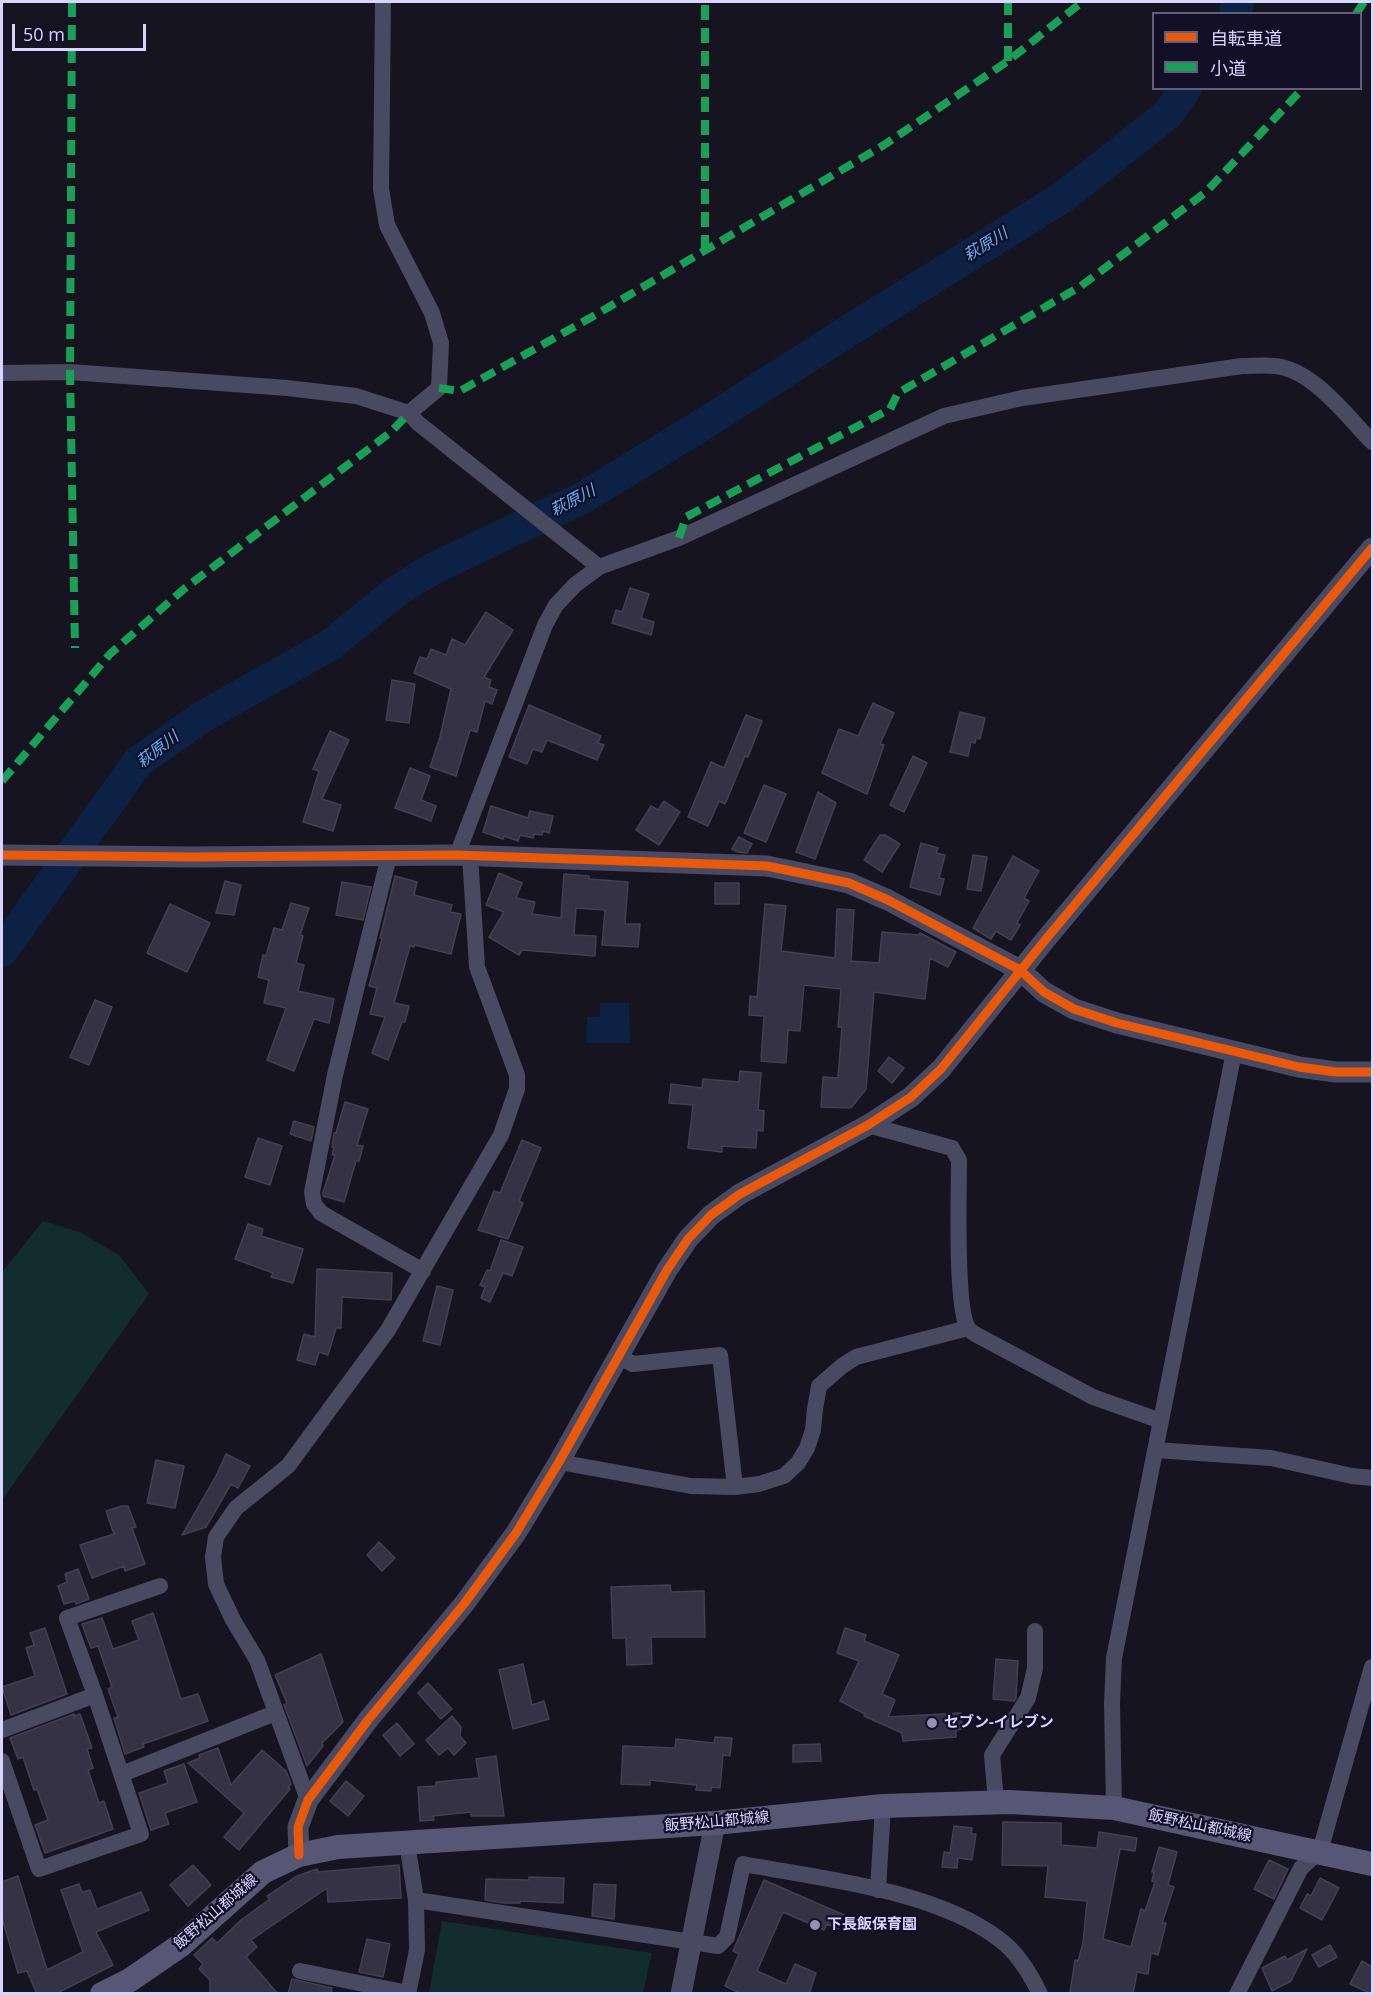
<!DOCTYPE html>
<meta charset="utf-8">
<style>
body{margin:0}
#map{position:relative;width:1374px;height:1995px;overflow:hidden;background:#161421;font-family:"Open Sans","Noto Sans JP",sans-serif}
canvas{display:block}
.frame{position:absolute;inset:0;border:3px solid #d9d4ff;pointer-events:none}
.legend{position:absolute;left:1152px;top:12px;width:210px;height:78px;box-sizing:border-box;background:#130f26;border:2px solid #625e7d;margin:0;padding:8px 10px;list-style:none;font-size:18px;color:#d9d4ff}
.legend li{display:flex;align-items:center;gap:12px;height:30px}
.legend b{width:30px;border:2px solid #625e7d}
.scale{position:absolute;left:12px;top:24px;width:134px;height:27px;box-sizing:border-box;border:3px solid #d9d4ff;border-top:0;padding-left:8px;font-size:18px;line-height:21px;white-space:nowrap;color:#d9d4ff;-webkit-text-stroke:4px #130f26;paint-order:stroke}
</style>
<div id="map">
<canvas width="1374" height="1995"></canvas>
<div class="frame"></div>
<ul class="legend">
<li><b style="height:8px;background:#e8590c"></b>自転車道</li>
<li><b style="height:8px;background:#1a9f57"></b>小道</li>
</ul>
<div class="scale">50 m</div>
</div>
<script>
const ctx = document.querySelector('canvas').getContext('2d');
ctx.lineJoin = 'round';
function fill(path, color) { ctx.fillStyle = color; ctx.fill(path, 'evenodd'); }
function trace(path, color, width, dash) { ctx.strokeStyle = color; ctx.lineWidth = width; ctx.lineCap = dash ? 'butt' : 'round'; ctx.setLineDash(dash || []); ctx.stroke(path); }
function drawText(font, color, halo, rows, align = 'center') {
  ctx.font = font + ' "Open Sans","Noto Sans JP",sans-serif'; ctx.lineWidth = 4.5; ctx.setLineDash([]); ctx.textBaseline = 'middle'; ctx.strokeStyle = halo; ctx.fillStyle = color; for (const [text, x, y, turn = 0] of rows) {
    ctx.save(); ctx.translate(x, y); ctx.rotate((+turn || 0) * Math.PI / 180); ctx.textAlign = isNaN(turn) ? turn : align; if (halo) ctx.strokeText(text, 0, 0); ctx.fillText(text, 0, 0); ctx.restore();
  }
}
fill(new Path2D(`
 M43,1221L82,1233L120,1256L149,1294L2,1500V1272Z
 M442,1921L652,1953L643,1993H429Z`), '#132c2d');
fill(new Path2D(`
 M600,1003H629L630,1043H587V1017H600Z`), '#0d2144');
trace(new Path2D(`
 M1235,14L1238,2
 M2,951L138,762L202,717L330,645L397,591L434,568L584,497L702,425L842,335L1063,197L1168,114L1186,88`), '#0d2144', 32);
const building = new Path2D(`
 M630,588L649,594L641,618L654,622L651,635L612,623L616,610L622,612Z
 M486,612L513,630L484,677L491,680L489,687L497,690L492,704L485,701L477,732L470,730L456,776L430,767L440,737L451,689L414,673L420,657L427,659L431,649L446,655L452,639L465,645Z
 M392,680L415,684L409,723L386,720Z
 M873,703L894,713L880,744L884,745L867,794L822,773L839,729L858,736Z
 M529,705L601,736L598,743L604,745L597,760L547,740L542,752L533,749L527,764L509,757Z
 M960,712L985,718L980,739L976,738L975,743L971,742L968,756L950,752Z
 M746,715L762,721L748,757L745,756L725,804L719,801L708,826L688,817L711,762L724,768Z
 M330,731L349,740L322,799L341,805L333,831L303,822L319,771L313,769Z
 M913,756L927,763L904,812L890,805Z
 M410,768L430,776L421,800L436,806L431,821L395,808Z
 M764,785L786,794L766,842L744,833Z
 M818,792L836,803L815,859L796,852Z
 M664,801L680,812L659,845L636,830L651,806L658,810Z
 M491,806L528,818L530,811L553,816L549,833L543,831L542,835L534,834L533,838L520,835L518,841L504,836L503,839L483,832Z
 M880,835H885L900,844L882,872L864,860Z
 M739,837L752,844L747,853L738,852L732,849Z
 M921,843L938,848L936,853L945,855L939,878L944,879L940,895L910,887Z
 M973,855L987,857L981,891L967,889Z
 M1013,856L1039,871L1024,898L1029,901L1017,923L1020,925L1011,940L996,931L991,939L973,928Z
 M499,873L522,883L516,898L535,902L532,914L561,918L564,874L589,876V879L628,882L625,924H640L638,947L602,945L605,910L576,908L574,935L596,936L595,956L522,950L519,955L489,937L504,912L486,905Z
 M395,876L417,882L414,895L452,905L450,912L461,914L451,954L415,945L414,947L410,946L394,1003L409,1006L405,1022H402L388,1060L372,1053L385,1017L370,1014L377,988L369,986L382,939L380,938Z
 M225,881L241,885L234,915L216,913Z
 M342,882L371,887L363,920L336,915Z
 M715,883H739V904H715Z
 M291,903L309,908L300,935L303,936L296,963L304,965L298,991L334,999L329,1023L314,1019L294,1071L267,1060L286,1008L264,1003L269,980L258,977L263,955L266,956L274,928L282,930Z
 M170,904L210,923L187,972L147,953Z
 M765,904L786,906L781,951L835,958L837,909L854,910L851,961L879,963L882,932L918,935L920,933L956,952L948,967L930,958L925,999L874,992L866,1089L851,1108L821,1107L823,1077L838,1078L842,1027H838L841,989L804,985L800,1031L788,1030L786,1063L761,1061L764,1016L749,1015L750,996L757,997Z
 M95,1000L112,1007L89,1065L70,1057Z
 M889,1057L904,1068L892,1083L878,1071Z
 M740,1071L761,1073L758,1110L764,1111L763,1131L757,1130L756,1148L722,1146V1152L688,1148L693,1105L669,1103L671,1084L702,1088L703,1079L739,1082Z
 M345,1102L368,1109L357,1145L363,1146L359,1161H356L344,1202L323,1196V1193L335,1155H332L334,1147H332L334,1133H336Z
 M294,1121L314,1127L311,1141L290,1134Z
 M258,1138L282,1146L270,1185L245,1177Z
 M522,1140L541,1148L519,1201L523,1203L508,1239L478,1230L494,1191L500,1193Z
 M248,1224L263,1229L261,1236L303,1249L293,1283L271,1277L273,1273L235,1259Z
 M501,1240L523,1247L512,1276L503,1273L490,1302L481,1298L485,1287L480,1285L487,1270L490,1271Z
 M317,1269L392,1273L391,1300L342,1297L341,1328H336L328,1355L319,1352L315,1365L297,1360L304,1334L315,1337Z
 M437,1286L453,1290L440,1345L423,1341Z
 M226,1454L250,1466L238,1488L231,1484L206,1527L182,1535L216,1476Z
 M156,1460L184,1466L175,1508L147,1503Z
 M122,1506H128L136,1527L132,1528L145,1564L125,1571L124,1566L92,1578L80,1545L114,1534L106,1511Z
 M379,1542L395,1558L382,1571L367,1555Z
 M78,1569L89,1599L76,1604L75,1601L64,1604L58,1586L67,1582L65,1574Z
 M670,1585L671,1592L704,1591L705,1637H651L652,1664L627,1665L626,1638H613L611,1587Z
 M153,1613L181,1699L198,1694L208,1721L143,1744L144,1747L125,1754L114,1718L118,1717L108,1689L112,1687L98,1646L91,1648L82,1624L102,1618L113,1649L139,1640L132,1621Z
 M45,1628L67,1694L11,1715L2,1687L35,1676L26,1648L34,1645L30,1633Z
 M845,1628L866,1635L864,1641L899,1655L882,1694L895,1700L888,1717L961,1713L962,1729L956,1730V1737L903,1741L902,1733L864,1716L865,1714L840,1701L859,1661L837,1653Z
 M321,1654L343,1722L322,1743L323,1746L307,1766L284,1705L287,1703L275,1675Z
 M996,1659L1018,1661L1016,1698L1014,1701L993,1699Z
 M523,1664L532,1705L544,1701L549,1719L513,1729L499,1670Z
 M428,1683L452,1709L441,1719L418,1693Z
 M74,1714V1716L80,1714L92,1748L87,1749L93,1768L88,1770L99,1803L104,1801L113,1829L45,1853L35,1825L48,1820L37,1789L34,1790L23,1757L18,1759L10,1738Z
 M452,1716L461,1727L460,1736L466,1743L454,1755L448,1748L439,1755L426,1740Z
 M397,1723L414,1744L400,1756L383,1735Z
 M715,1737L732,1738L730,1756L723,1755L720,1788L711,1787V1791L696,1790L697,1785L650,1780V1785L621,1784L623,1746L675,1748L676,1739L714,1743Z
 M820,1744L821,1761L793,1762V1745Z
 M218,1748L231,1785L262,1750L286,1771L291,1784L288,1788L290,1789L239,1850L224,1837L244,1813L188,1763L200,1758L199,1755Z
 M496,1756L504,1816H471V1812L433,1816L434,1820L420,1821L418,1787L436,1786V1782L479,1778L476,1759Z
 M184,1764L197,1802L165,1813L169,1824L151,1830L139,1793L168,1783L164,1771Z
 M346,1781L364,1796L348,1816L330,1801Z
 M1003,1822L1061,1823V1845L1097,1848L1099,1832L1137,1838L1135,1851L1120,1849L1103,1939L1131,1947L1141,1909L1145,1911L1155,1882L1152,1881L1154,1872H1152L1159,1847L1177,1852L1168,1885L1174,1887L1162,1923H1166L1158,1955L1151,1953L1148,1974L1137,1972L1133,1994H1082L1070,1992L1075,1960L1078,1961L1083,1943L1087,1901L1045,1897L1048,1866L1002,1865Z
 M954,1826L972,1828L971,1834H976L972,1860L958,1858L957,1868L942,1867L944,1852L950,1853Z
 M1269,1860L1288,1869L1274,1899L1254,1889Z
 M193,1865L211,1885L188,1906L170,1885Z
 M399,1865L401,1898L328,1902L327,1888L251,1940L257,1947L246,1957L278,1994H210V1980L199,1969L203,1964L194,1955L212,1938L217,1943L241,1920L270,1899L267,1896L297,1876L317,1869L318,1872Z
 M18,1876L47,1970L83,1952L61,1890L79,1884L82,1892L90,1890L97,1909L141,1892L149,1910L96,1932L113,1965L55,1994H37L27,1971L18,1973L2,1918V1882Z
 M529,1877L564,1878L563,1903L520,1901V1903H504L485,1900L486,1879L529,1880Z
 M1320,1878L1339,1888L1322,1920L1300,1908L1307,1894L1311,1896Z
 M764,1880L844,1915L838,1929L827,1924L824,1930L783,1912L757,1971L786,1984L795,1964L816,1973L809,1994H742L725,1986L739,1954L733,1951Z
 M594,1884L616,1885L614,1919L592,1916Z
 M367,1939L390,1944L383,1977L359,1972Z
 M1330,1945L1337,1957L1319,1967L1312,1955Z
 M1307,1949L1291,1981L1272,1991L1262,1968L1285,1956L1287,1960Z
 M1362,1961L1372,1967V1994L1350,1984Z
 M292,1979L332,1988L331,1994H288Z`);
fill(building, '#343243');
trace(building, '#433f54', 1.5);
trace(new Path2D(`
 M383,2L381,189L387,225L432,313L441,343L439,388L409,413
 M2,373L70,372L287,388L356,396L409,413L418,423L599,567
 M457,855L545,625L556,605L575,585L599,567L679,538L944,416L1022,398L1242,366C1253,366 1264,365 1275,366C1312,369 1348,417 1372,442
 M389,856L335,1075L312,1192L314,1204L321,1213L423,1271
 M868,1125L952,1148L959,1160C959,1190 955,1308 968,1328C970,1331 972,1332 975,1334L1093,1397L1161,1421
 M619,1357L633,1364L720,1355L735,1487
 M1156,1450L1271,1458L1352,1476L1372,1478
 M559,1462L691,1486L735,1487L759,1484L784,1476L798,1463L807,1448L813,1430L815,1409L819,1386L842,1366L856,1357L968,1328
 M95,1695L67,1618L160,1586
 M2,1730L95,1695L141,1834L39,1869L2,1761
 M122,1774L275,1713
 M308,1800L257,1660L233,1620L216,1584L213,1557L216,1537L236,1508L288,1466L388,1330L501,1135L517,1089V1075L477,967L470,855
 M996,1802L992,1755L1028,1698L1035,1668V1631
 M1114,1808L1112,1703L1114,1658L1234,1052
 M407,1843L416,1900L718,1946L727,1937L743,1864C823,1879 934,1890 999,1939C1018,1953 1030,1973 1040,1994
 M878,1890L883,1806
 M300,1971L408,1993
 M408,1994L417,1950L416,1900
 M1237,1994L1301,1868L1320,1851L1372,1667`), '#4a4962', 16);
trace(new Path2D(`
 M2,855L192,857L457,855L767,866L849,883L888,900L1020,970L1044,992L1074,1009L1117,1023L1299,1067L1336,1072H1372
 M299,1855L298,1827L308,1800L368,1720L464,1604L516,1533L559,1462L667,1270L688,1239L711,1215L740,1194L868,1125L911,1097L941,1069L1046,939L1372,548
 M681,1994L715,1823`), '#4a4962', 21);
trace(new Path2D(`
 M102,1994L130,1980L181,1945L263,1872L299,1855L338,1847L715,1823L883,1806L1010,1802L1114,1808L1372,1864`), '#575674', 24);
trace(new Path2D(`
 M72,2L70,372L75,648
 M1356,14L1364,2
 M1008,61V2
 M705,250V2
 M439,388L460,391L597,314L884,145L1008,61L1082,2
 M679,538L686,517L890,409L898,393L1081,286L1206,192L1303,88
 M2,781L110,654L184,589L391,432L409,413`), '#1a9f57', 8, [15, 8]);
trace(new Path2D(`
 M2,855L192,857L457,855L767,866L849,883L888,900L1020,970L1044,992L1074,1009L1117,1023L1299,1067L1336,1072H1372
 M299,1855L298,1827L308,1800L368,1720L464,1604L516,1533L559,1462L667,1270L688,1239L711,1215L740,1194L868,1125L911,1097L941,1069L1046,939L1372,548`), '#e8590c', 9);
for (const [x, y, r, color] of [
 [932,1723,6,"#9591b1"],
 [815,1925,6,"#9591b1"]
]) { const dot = new Path2D(); dot.arc(x, y, r, 0, 2 * Math.PI); ctx.fillStyle = color; ctx.fill(dot); trace(dot, '#130f26', 2); }
drawText('bold 15px', '#d9d4ff', '#130f26', [
 ["セブン-イレブン",944,1723],
 ["下長飯保育園",827,1925]
], 'left');
drawText('15px', '#d9d4ff', '#130f26', [
 ["飯野松山都城線",717,1822,-5],
 ["飯野松山都城線",1200,1826,12],
 ["飯野松山都城線",216,1912,-41]
]);
drawText('italic 16px', '#62b6ff', '#130f26', [
 ["萩原川",986,245,-32],
 ["萩原川",573,501,-28],
 ["萩原川",158,750,-38]
]);
</script>
